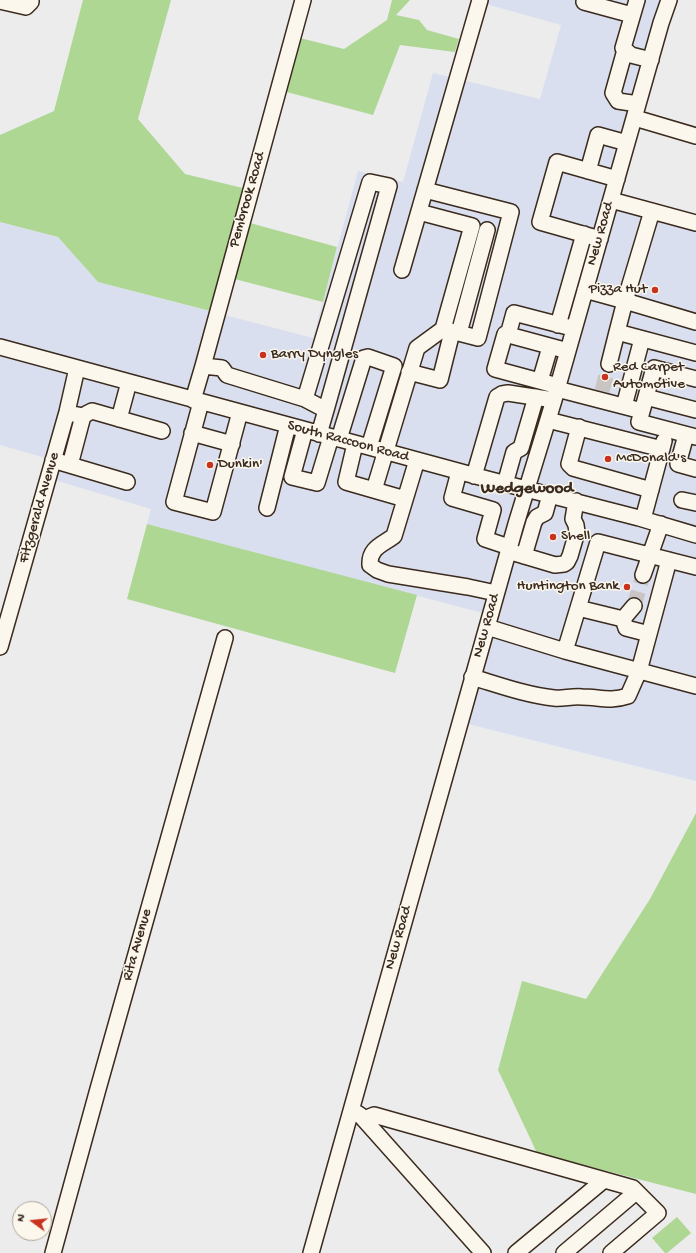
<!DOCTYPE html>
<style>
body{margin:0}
#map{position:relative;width:696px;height:1253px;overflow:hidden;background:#ececed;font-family:"Gochi Hand",sans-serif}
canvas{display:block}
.north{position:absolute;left:12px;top:1201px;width:40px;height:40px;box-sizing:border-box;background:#fbf7ec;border:1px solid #aea59a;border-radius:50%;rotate:285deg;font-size:11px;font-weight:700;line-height:16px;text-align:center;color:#3b2a1e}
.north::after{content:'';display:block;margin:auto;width:14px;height:18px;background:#c8321e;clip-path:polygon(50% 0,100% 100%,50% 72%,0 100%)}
</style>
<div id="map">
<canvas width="696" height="1253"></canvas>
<div class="north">N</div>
</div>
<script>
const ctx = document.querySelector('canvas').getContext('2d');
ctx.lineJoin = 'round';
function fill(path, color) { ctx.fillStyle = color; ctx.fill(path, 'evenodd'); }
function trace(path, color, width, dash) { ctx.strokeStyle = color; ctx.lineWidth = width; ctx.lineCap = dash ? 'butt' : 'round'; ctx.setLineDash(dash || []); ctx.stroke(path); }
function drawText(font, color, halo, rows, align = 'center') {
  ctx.font = font + ' "Gochi Hand",sans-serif'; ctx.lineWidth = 3; ctx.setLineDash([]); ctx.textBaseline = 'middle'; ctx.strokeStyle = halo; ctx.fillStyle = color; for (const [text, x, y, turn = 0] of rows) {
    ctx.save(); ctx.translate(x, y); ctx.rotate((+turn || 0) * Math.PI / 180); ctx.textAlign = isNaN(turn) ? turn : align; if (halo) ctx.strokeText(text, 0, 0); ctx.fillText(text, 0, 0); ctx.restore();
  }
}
fill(new Path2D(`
 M480,0H669L611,199L696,223V781L460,722L490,615L147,524L151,509L48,478L53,460L0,445V222L58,237L98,282L313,338L358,171L403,182L433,73L540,99L561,25L479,2Z`), '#d9dfee');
fill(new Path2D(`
 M83,0H171L138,119L185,174L251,190L243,221L337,247L323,302L227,277L218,313L98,282L58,237L0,222V135L54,111Z
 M392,0H410L396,15L419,20L427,30L459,39L455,52L400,45L373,115L283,91L296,37L344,49L387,20Z
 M147,524L417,595L395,673L127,599Z
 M696,813V1194L537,1153L498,1070L522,981L586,999L650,899Z
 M677,1217L691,1233L667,1253H665L652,1238Z`), '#aed794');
trace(new Path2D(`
 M602,391L609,364
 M634,606L643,575`), '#c9c5c4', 15, [15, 8]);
const minor = new Path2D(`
 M585,0L584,2L632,15
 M637,0L623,48L631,55L651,60
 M0,1L26,7L31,2V0
 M625,50L613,93L618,101L638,104
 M635,118L696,136
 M588,171L598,135L627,143
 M425,190L511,212L478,338L443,329
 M611,200L696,223
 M600,239L540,222L557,162L617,179
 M402,270L480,0
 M585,290L625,301L652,211
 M696,322L625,301L617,332L696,353
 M558,325L584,234
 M459,333L487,230
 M508,335L514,313L568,327
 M0,347L487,479L639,518L696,535
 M609,364L617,332
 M203,366L222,368L227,375L305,399L326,410L319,434
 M409,372L440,380L452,332
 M696,379L654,368L639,422L696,437
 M540,381L550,347
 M558,386L495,369L505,334L568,351
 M557,389L642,411
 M646,397L696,410
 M305,399L370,182L389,186L326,410
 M193,400L203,366L303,0
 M201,402L174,502L213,512L240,412
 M624,406L642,339
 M83,416L88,413L92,411L162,431
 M119,419L129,382
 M548,420L662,449
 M579,427L569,464L573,468L651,490
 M305,430L292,477L317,483L331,437
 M192,433L232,444
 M686,435L678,464L696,469
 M339,439L364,358L368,357L394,366L369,447
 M355,444L346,482L405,499
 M53,460L127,482
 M417,460L394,536C382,545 369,548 370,565L377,570L388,574L468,587L496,593
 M70,465L83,416L73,414
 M459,472L452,498L493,510L485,539L509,547
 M474,476L497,397L502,394L508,393L554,400
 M505,484L514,452L521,448L536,397
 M374,490L417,348L443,329L472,226L419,212
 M682,500L696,503
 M267,508L288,425
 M643,519L664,441
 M508,551L555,565L564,564L567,562L570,556L577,532L576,525L573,519L576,501
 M524,556L534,522L537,517L545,513L550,495
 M643,575L661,524
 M578,608L623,619L634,606
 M623,619L626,628L649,634
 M487,627L565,651L696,686
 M0,647L67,412L77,368
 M565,651L598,542L696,567
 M472,677C499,685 526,695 554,698C563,699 572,696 582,697C599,697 610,702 628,696L639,671L669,560
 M357,1113L360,1115L483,1253
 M364,1119L374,1115L633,1188L658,1213L611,1253
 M53,1253L98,1089L225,638
 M311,1253L516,524L554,400L661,23L669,0
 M516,1253L604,1180
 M564,1253L636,1192`);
trace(minor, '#3b2a1e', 18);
trace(minor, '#fbf7ec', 15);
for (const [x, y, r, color] of [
 [655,290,4,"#c8321e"],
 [263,355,4,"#c8321e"],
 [605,377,4,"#c8321e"],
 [608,459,4,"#c8321e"],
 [210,465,4,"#c8321e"],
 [553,537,4,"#c8321e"],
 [627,587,4,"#c8321e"]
]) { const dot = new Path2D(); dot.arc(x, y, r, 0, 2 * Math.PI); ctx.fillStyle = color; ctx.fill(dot); trace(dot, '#fbf7ec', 1.5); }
drawText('15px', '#3b2a1e', '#fbf7ec', [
 ["Pembrook Road",248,200,-74],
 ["New Road",601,234,-74],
 ["South Raccoon Road",348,442,15],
 ["Fitzgerald Avenue",40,508,-74],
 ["New Road",487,626,-74],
 ["New Road",399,938,-74],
 ["Rita Avenue",138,945,-74]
]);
drawText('15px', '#3b2a1e', '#fbf7ec', [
 ["Pizza Hut",647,290,"right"],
 ["Barry Dyngles",271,355],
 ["Red Carpet",613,368],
 ["Automotive",613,385],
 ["McDonald's",616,459],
 ["Dunkin'",218,465],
 ["Shell",561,537],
 ["Huntington Bank",619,587,"right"]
], 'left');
drawText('bold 17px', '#3b2a1e', '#fbf7ec', [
 ["Wedgewood",527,489]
]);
</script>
